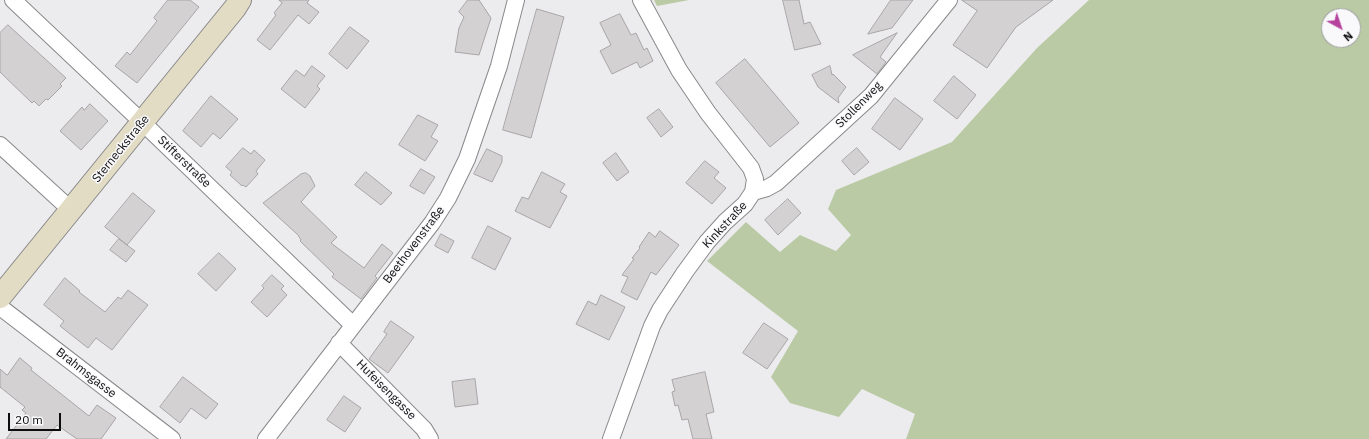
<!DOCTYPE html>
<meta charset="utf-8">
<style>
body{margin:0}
#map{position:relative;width:1369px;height:439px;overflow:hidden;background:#ececee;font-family:"IBM Plex Sans",sans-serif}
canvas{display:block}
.north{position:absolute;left:1321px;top:8px;width:40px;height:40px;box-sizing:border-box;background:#f9f9fc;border:1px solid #9b9b9d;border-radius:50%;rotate:140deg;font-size:11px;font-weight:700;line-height:16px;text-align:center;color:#0d0d0e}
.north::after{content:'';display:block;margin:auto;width:14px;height:18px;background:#b6439d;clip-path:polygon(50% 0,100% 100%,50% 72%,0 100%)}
.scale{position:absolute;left:8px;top:413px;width:53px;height:18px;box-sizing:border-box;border:2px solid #0d0d0e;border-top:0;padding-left:5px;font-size:12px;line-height:14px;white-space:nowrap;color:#0d0d0e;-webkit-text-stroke:3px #f9f9fc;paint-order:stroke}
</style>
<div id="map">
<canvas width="1369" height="439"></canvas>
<div class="north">N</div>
<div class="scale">20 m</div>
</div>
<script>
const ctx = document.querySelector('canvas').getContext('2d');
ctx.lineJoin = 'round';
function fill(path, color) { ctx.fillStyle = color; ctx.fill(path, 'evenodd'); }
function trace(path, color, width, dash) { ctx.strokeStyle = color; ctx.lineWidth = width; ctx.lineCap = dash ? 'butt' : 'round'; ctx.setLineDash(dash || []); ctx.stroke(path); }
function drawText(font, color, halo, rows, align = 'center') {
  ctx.font = font + ' "IBM Plex Sans",sans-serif'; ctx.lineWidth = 3; ctx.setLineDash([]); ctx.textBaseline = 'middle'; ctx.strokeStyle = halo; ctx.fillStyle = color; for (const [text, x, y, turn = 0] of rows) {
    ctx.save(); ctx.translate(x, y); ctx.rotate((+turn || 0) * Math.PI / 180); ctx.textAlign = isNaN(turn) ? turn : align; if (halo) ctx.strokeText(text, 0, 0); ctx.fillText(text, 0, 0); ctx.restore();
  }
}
fill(new Path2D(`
 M654,0H689L657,6Z
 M1089,0H1369V439H906L915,414L862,389L839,417L790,403L771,377L798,331L707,261L746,222L780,252L800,235L836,251L851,235L828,209L836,190L952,142L1037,48ZM1329,16H1353V40H1329Z`), '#bacaa5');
const building = new Path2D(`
 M168,0H190L199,7L137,83L115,66L127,52L130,55L157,21L154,18Z
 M279,0H309L307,3L319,12L309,24L298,15L270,50L257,40L276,15L274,13L282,3Z
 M468,0H479L491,18L479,55L455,52L459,28L464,17L459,12Z
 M783,0H799L804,24L810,22L821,44L795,50Z
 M891,0H913L892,28L868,34Z
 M962,0H1053L1016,27L987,68L953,45L977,11Z
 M537,9L564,17L531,138L503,130Z
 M620,14L631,35L636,33L644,50L647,48L653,61L640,68L637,62L612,74L600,51L611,45L600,23Z
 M8,25L66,78L60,84L62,86L48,100L46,99L39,106L34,101L32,103L0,72V33Z
 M350,27L369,41L347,69L329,54Z
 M897,33L880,57L886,62L877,74L853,55Z
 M745,59L799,123L770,147L716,83Z
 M312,66L325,76L317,86L320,89L305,108L281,89L296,70L304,76Z
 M830,66L832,75L833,74L846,87L838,98L839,103L818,87L812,75Z
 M954,76L976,95L957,119L934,101Z
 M211,96L238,119L220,139L213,133L201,147L183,131Z
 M895,98L923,119L900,150L872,129Z
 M90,104L108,121L81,150L60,131L82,107L84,110Z
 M659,109L673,127L661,137L647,118Z
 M418,115L438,125L431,137L438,141L425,161L399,145Z
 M243,148L251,154L254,150L265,160L256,171L258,174L246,187L243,185L242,186L230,175L232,172L226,167Z
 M857,148L869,162L854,175L842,161Z
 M487,149L502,156V162L492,182L474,174Z
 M616,153L629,172L617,181L603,163Z
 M705,161L719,172L714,178L726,188L712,204L686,183Z
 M421,169L435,177L424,194L410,186Z
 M366,172L392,193L381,205L355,185Z
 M542,172L565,184L560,192L567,196L550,228L515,211L522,197L528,199Z
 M306,173L310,176L315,186L301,202L337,237L331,243L364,268L382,244L393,253L375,276L377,278L361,299L332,277L334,274L300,241L301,240L298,235L263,203L301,174Z
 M133,193L155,211L127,245L105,227Z
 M788,199L801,213L778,235L765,220Z
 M488,226L511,238L495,270L472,258Z
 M660,231L679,245L656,275L651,272L637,300L621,292L628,277L622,275L634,259L632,258L640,248L639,247L649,232L655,237Z
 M441,234L454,241L448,253L435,246Z
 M119,239L135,251L126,262L110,250Z
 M219,253L236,269L216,291L198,274Z
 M272,275L284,286L281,289L287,295L267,317L251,302L264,288L262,286Z
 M65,278L80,291L79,292L105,312L118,297L121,299L128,290L148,305L112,350L96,338L88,348L60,326L64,321L44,305Z
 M601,295L625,307L609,340L576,324L588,301L596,305Z
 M391,321L414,337L388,373L369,359L387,334L384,332Z
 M764,323L788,339L767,369L743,353Z
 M20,358L32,368L31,370L89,416L97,405L116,418L101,439H77L57,425L46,439H6L26,413L22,410L25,407L0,387V369L7,375Z
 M705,372L714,412L706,414L712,439H693L688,419L682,420L678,405L675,406L672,392L675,391L672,380Z
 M183,377L218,404L206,419L191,408L180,423L160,407Z
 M475,379L478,404L455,407L452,382Z
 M344,396L361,408L345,432L327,420Z`);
fill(building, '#d3d1d2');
trace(building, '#a8a5a7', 1);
const street = new Path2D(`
 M13,0L142,122L353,325
 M0,145L71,210
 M753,192L767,188L776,183L871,96L949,0
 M0,307L172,439
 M339,343L424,429L430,439
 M266,439L432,223L448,198L467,159L499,66L516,0
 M611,439L652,326L660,310L685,272L707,242L725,222L745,204L753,192L755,179L751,168L708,113L679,70L641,0`);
const secondary = new Path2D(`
 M0,297L235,8L240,0`);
trace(street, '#89898b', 18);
trace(secondary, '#89898b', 24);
trace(street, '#fff', 16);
trace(secondary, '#e3dcc4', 22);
drawText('12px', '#0d0d0e', '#f9f9fc', [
 ["Stollenweg",859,105,-45],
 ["Sterneckstraße",121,149,-51],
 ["Stifterstraße",184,162,44],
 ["Kinkstraße",725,225,-47],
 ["Beethovenstraße",414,245,-53],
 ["Brahmsgasse",86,373,38],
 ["Hufeisengasse",386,390,45]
]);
</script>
